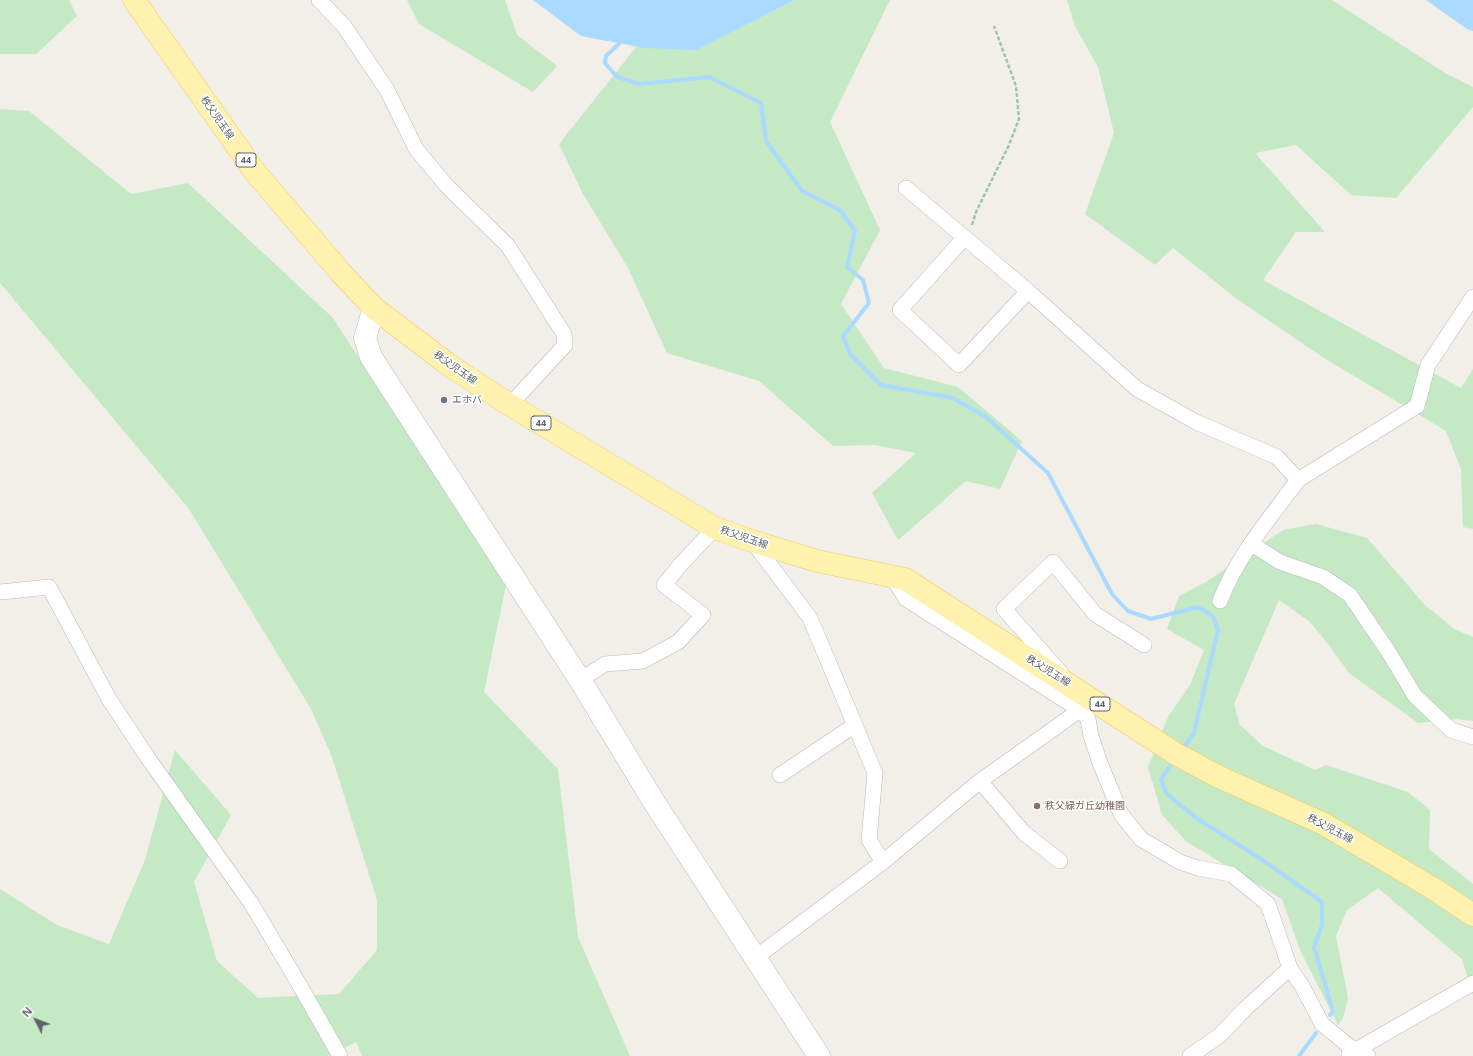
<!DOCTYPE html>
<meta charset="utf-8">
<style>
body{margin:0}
#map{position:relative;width:1473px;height:1056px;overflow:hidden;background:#f1efe8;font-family:"Noto Sans",sans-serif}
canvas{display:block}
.north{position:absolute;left:16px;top:1000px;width:40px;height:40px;-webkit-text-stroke:3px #fff;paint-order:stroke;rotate:312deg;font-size:11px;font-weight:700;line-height:16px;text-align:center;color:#5f6368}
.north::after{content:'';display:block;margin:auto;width:14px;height:18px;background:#5f6368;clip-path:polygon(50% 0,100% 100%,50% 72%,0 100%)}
</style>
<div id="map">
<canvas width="1473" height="1056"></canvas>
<div class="north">N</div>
</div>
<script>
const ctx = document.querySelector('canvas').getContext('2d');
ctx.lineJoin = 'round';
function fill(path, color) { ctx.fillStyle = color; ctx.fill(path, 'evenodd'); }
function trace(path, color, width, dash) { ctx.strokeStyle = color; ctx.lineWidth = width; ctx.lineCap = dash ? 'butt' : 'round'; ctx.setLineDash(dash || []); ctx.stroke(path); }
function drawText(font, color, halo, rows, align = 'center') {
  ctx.font = font + ' "Noto Sans","Noto Sans JP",sans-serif'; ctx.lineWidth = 3; ctx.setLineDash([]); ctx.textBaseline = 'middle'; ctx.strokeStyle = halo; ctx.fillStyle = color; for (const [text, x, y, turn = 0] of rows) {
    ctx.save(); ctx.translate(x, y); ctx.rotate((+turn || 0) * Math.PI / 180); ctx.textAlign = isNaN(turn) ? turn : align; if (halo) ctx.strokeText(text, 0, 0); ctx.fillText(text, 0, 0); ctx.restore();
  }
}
fill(new Path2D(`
 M0,0H69L77,16L36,54H0Z
 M407,0H505L517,35L557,66L533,92L419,24Z
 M795,0H890L830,122L880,230L841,304L884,368L958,387L1022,441L1000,489L966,481L898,540L872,493L916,453L875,445L833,446L759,381L667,353L628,268L583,194L559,144L637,46L697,50Z
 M1067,0H1332L1445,73L1473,87V107L1396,198L1351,195L1296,145L1255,153L1325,232H1296L1263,280L1461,388L1473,369V529L1463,527L1461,469L1446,431L1324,358L1237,299L1173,248L1155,265L1085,214L1114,133L1098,67L1075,26Z
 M0,109L29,111L131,194L188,183L333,318L506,585L484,692L558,769L578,937L630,1056H362L356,1042L328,1056H0V889L57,925L109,944L145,860L175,750L231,815L194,882L217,961L258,998L339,994L377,950V900L332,757L311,709L189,509L0,283Z
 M1316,524L1367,538L1424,604L1454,629L1473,637V721L1456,719L1418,723L1349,673L1328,644L1310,622L1279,600L1234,704L1240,725L1263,746L1315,770L1326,765L1408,792L1430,810L1429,849L1473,884V995L1462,959L1378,888L1347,910L1336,936L1348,998L1343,1018L1338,1025L1300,950L1282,899L1187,842L1162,815L1148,767L1168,717L1190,685L1204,650L1167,629L1179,596L1206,582L1283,530Z`), '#c5e8c5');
fill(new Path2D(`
 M533,0H795L697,50L645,48L581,36Z
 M1426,0H1473V31L1467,29Z`), '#aadaff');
trace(new Path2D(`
 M623,40L606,56L605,63L617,77L640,84L709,77L761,103L766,141L802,191L840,210L855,231L847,267L863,280L869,303L843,336L850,354L881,385L953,398L986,417L1048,473L1112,594L1128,611L1151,619L1198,607L1213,616L1218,630L1194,733L1185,745
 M1171,765L1161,779L1166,793L1195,817L1261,859L1322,902V925L1314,947L1333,1011L1330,1015
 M1299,1056L1316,1033`), '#aadaff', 4);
const street = new Path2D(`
 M319,0L344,26L387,90L416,149L446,185L508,246L564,334L565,345L510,405
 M906,188L1028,291L1137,389L1196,422L1277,457L1298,480C1270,518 1237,556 1220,601
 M964,238L900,310L959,365L1028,291
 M1298,480L1417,406L1428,365L1473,297
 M752,541L810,618L875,773L869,840L883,862
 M1252,544L1280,562L1323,577L1350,595L1388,651L1415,696L1451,730L1473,737
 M892,576L906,599L1080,710L1088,719L1091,736L1100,763L1121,814L1141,839L1180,862L1198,868L1231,874L1268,904L1290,968L1302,986L1322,1024L1354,1050L1368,1056
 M0,592L49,587L109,699L148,758L251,903L299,984L340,1056
 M1061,673L1004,609L1053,562L1095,614L1144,645
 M580,680L605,664L643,661L678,642L703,615L664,585L681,564L715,528
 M780,775L855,725
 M980,781L1024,833L1060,861
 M755,958L883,862L980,781L1080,710
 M1349,1054L1473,983
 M1190,1056L1219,1036L1246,1008L1290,968`);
const secondary = new Path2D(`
 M374,308L365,338L371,357L580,680L654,802L819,1056`);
const primary = new Path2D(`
 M134,0L255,172L341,273L374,308L449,365L510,405L715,528L752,541L817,561L905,579L1176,754L1219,777L1324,824L1434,889L1473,915`);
trace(street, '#b5b8bc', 16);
trace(secondary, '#b6babf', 23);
trace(primary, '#f2c960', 23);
trace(new Path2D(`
 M972,225L976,212L1009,145L1019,119L1016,86L994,26`), '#9cc7a9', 2.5, [4, 2]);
trace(street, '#fff', 15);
trace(secondary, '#fff', 22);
trace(primary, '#fff2af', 22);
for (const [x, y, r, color] of [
 [444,400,4,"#6b7280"],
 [1037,806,4,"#8d6e63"]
]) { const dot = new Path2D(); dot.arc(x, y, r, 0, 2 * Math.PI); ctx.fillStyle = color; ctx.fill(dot); trace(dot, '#fff', 1.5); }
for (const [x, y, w] of [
 [246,160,20],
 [541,423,20],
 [1100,704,20]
]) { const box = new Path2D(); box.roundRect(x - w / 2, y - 7, w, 14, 3); ctx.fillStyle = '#fff'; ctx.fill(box); trace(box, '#5f6368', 1); }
drawText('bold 9px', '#5f6368', null, [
 ["44",246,160],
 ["44",541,423],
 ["44",1100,704]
]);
drawText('10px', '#5f6368', '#fff', [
 ["秩父児玉線",217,118,55],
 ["秩父児玉線",455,368,35],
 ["秩父児玉線",744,538,19],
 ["秩父児玉線",1048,671,32],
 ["秩父児玉線",1330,829,28]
]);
drawText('10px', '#5b616d', '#fff', [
 ["エホバ",452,400]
], 'left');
drawText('10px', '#785e54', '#fff', [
 ["秩父緑ガ丘幼稚園",1045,806]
], 'left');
</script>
